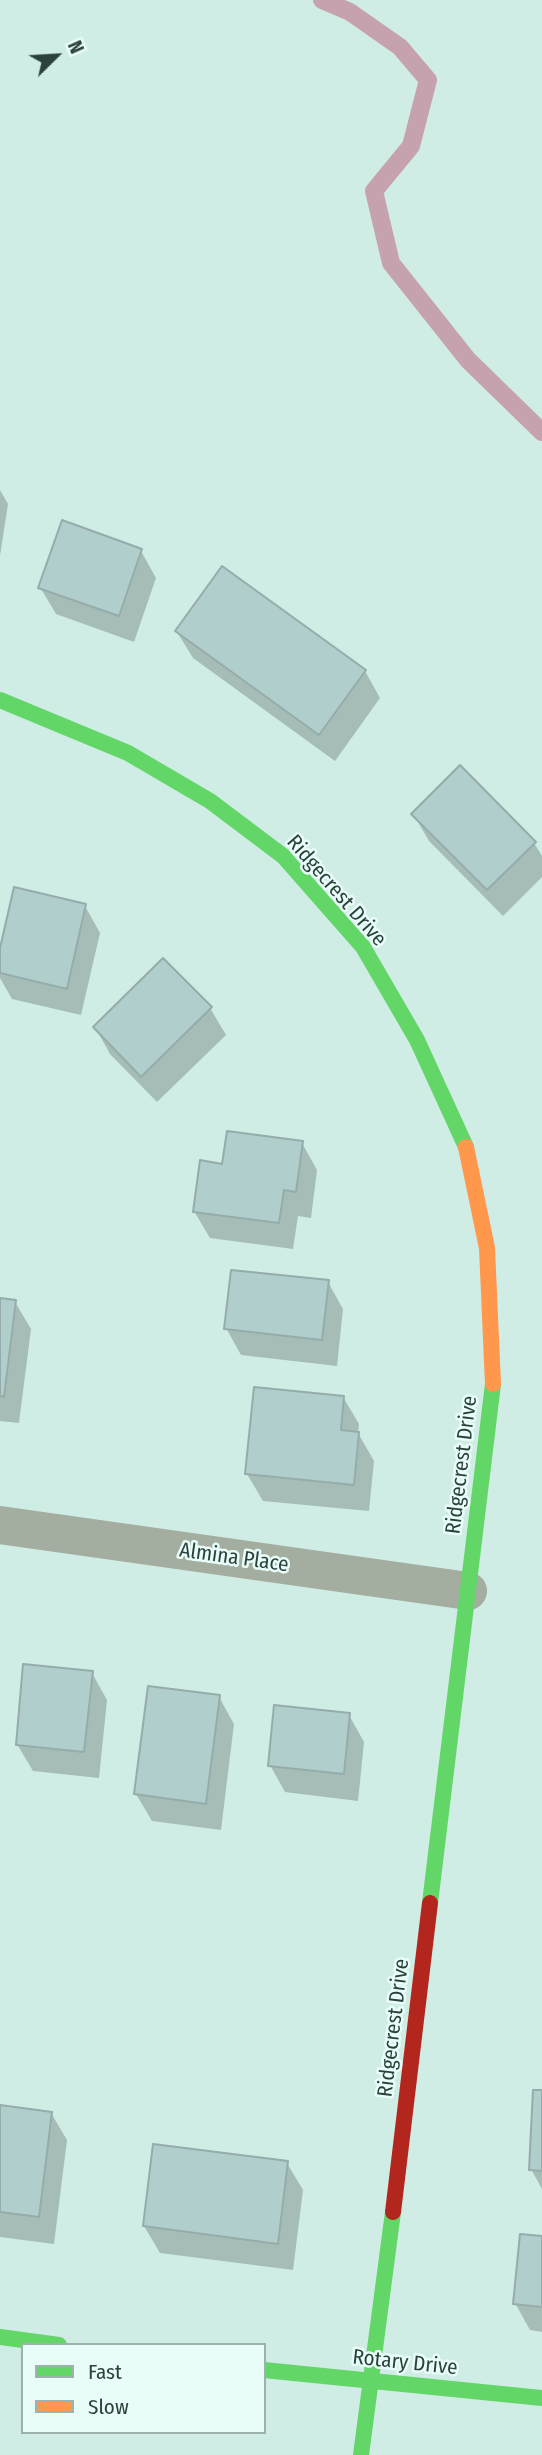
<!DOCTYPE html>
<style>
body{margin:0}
#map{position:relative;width:542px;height:2455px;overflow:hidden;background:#cfece5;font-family:"Fira Sans Condensed",sans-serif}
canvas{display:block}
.legend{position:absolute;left:21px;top:2343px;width:245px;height:91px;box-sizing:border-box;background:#e9fdf8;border:2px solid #9db2ad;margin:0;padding:9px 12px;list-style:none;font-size:21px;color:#2b413c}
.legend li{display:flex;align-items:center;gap:14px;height:35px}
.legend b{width:35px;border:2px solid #9db2ad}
.north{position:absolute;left:21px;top:21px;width:70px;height:70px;-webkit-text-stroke:5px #e9fdf8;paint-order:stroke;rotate:66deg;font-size:19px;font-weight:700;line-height:28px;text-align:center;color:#2b413c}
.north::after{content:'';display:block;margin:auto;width:24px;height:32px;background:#2b413c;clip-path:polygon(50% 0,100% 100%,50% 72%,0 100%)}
</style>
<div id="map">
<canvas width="542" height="2455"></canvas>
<ul class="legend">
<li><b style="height:9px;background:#63d668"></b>Fast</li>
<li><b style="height:9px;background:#ff974d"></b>Slow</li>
</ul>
<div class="north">N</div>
</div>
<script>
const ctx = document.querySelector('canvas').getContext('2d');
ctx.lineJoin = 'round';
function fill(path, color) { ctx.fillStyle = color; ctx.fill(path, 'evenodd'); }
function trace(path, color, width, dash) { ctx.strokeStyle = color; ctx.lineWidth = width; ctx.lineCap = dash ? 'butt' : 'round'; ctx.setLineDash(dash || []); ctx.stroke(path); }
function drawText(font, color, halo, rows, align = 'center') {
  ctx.font = font + ' "Fira Sans Condensed",sans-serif'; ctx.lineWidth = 5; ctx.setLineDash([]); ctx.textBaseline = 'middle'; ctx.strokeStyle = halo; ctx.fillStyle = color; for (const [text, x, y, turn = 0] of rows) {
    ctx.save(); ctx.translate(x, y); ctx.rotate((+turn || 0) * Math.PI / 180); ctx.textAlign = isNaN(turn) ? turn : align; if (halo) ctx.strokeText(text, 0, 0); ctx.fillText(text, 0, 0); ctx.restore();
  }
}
fill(new Path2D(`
 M0,490L8,504L0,556Z
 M141,551L156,578L134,642L56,614L40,587Z
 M177,632L365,671L380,698L335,761L193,658Z
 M414,815L534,843L542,856V877L503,916L429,841Z
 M85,906L100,933L81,1015L12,999L0,978V956Z
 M210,1008L226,1035L157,1102L110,1054L95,1027Z
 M302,1143L317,1170L311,1218L298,1216L293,1249L210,1238L194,1211L224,1166Z
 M328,1282L343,1309L337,1366L241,1355L226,1328Z
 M0,1300L15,1302L31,1329L19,1423L0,1421Z
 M343,1397L359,1424L358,1433L374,1461L369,1511L263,1501L247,1474Z
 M92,1673L107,1700L99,1778L33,1771L17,1744Z
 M219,1697L234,1724L221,1830L152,1821L136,1794Z
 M349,1715L364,1742L358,1801L285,1792L270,1765Z
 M542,2092V2189L531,2169Z
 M0,2107L51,2113L67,2140L54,2244L0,2237Z
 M287,2163L303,2190L293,2270L160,2253L144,2226Z
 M542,2238V2332L530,2330L515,2303Z`), '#0003');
trace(new Path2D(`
 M322,0L350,12L400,47L428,80L411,146L374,191L391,263L468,360L542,432`), '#c5a2ae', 18);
const building = new Path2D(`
 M62,520L142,549L119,616L38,588Z
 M222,566L366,670L319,735L175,631Z
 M460,765L536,842L487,890L411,814Z
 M14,887L86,904L67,989L0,973V948Z
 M163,958L212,1007L141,1077L93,1027Z
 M227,1131L303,1141L296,1192L284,1190L279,1223L193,1212L200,1160L222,1164Z
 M231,1270L329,1280L322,1340L224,1329Z
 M0,1298L16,1300L4,1397L0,1396Z
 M254,1387L344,1396L341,1430L359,1432L354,1485L245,1474Z
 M23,1664L93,1671L84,1752L16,1745Z
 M148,1686L220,1695L206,1804L134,1794Z
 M274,1705L350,1713L344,1774L268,1766Z
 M533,2090H542V2171L529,2170Z
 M0,2105L52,2112L39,2217L0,2212Z
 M153,2144L288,2161L278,2244L143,2226Z
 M520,2234L542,2236V2307L513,2304Z`);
fill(building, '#b0cecb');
trace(building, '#95acaa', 2);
trace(new Path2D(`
 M0,1525L468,1591`), '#a3ada0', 38);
trace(new Path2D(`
 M0,700L128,753L210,801L283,856L363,947L417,1040L466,1147
 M430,1903L493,1384
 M0,2337L59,2345
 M264,2370L542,2398
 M361,2455L393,2212`), '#63d668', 16);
trace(new Path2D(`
 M466,1147L487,1248L493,1384`), '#ff974d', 16);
trace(new Path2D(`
 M393,2212L430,1903`), '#b3261e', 16);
drawText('21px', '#2b413c', '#e9fdf8', [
 ["Ridgecrest Drive",336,891,49],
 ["Ridgecrest Drive",462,1465,-83],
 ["Almina Place",234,1558,8],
 ["Ridgecrest Drive",394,2028,-83],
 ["Rotary Drive",405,2363,6]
]);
</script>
